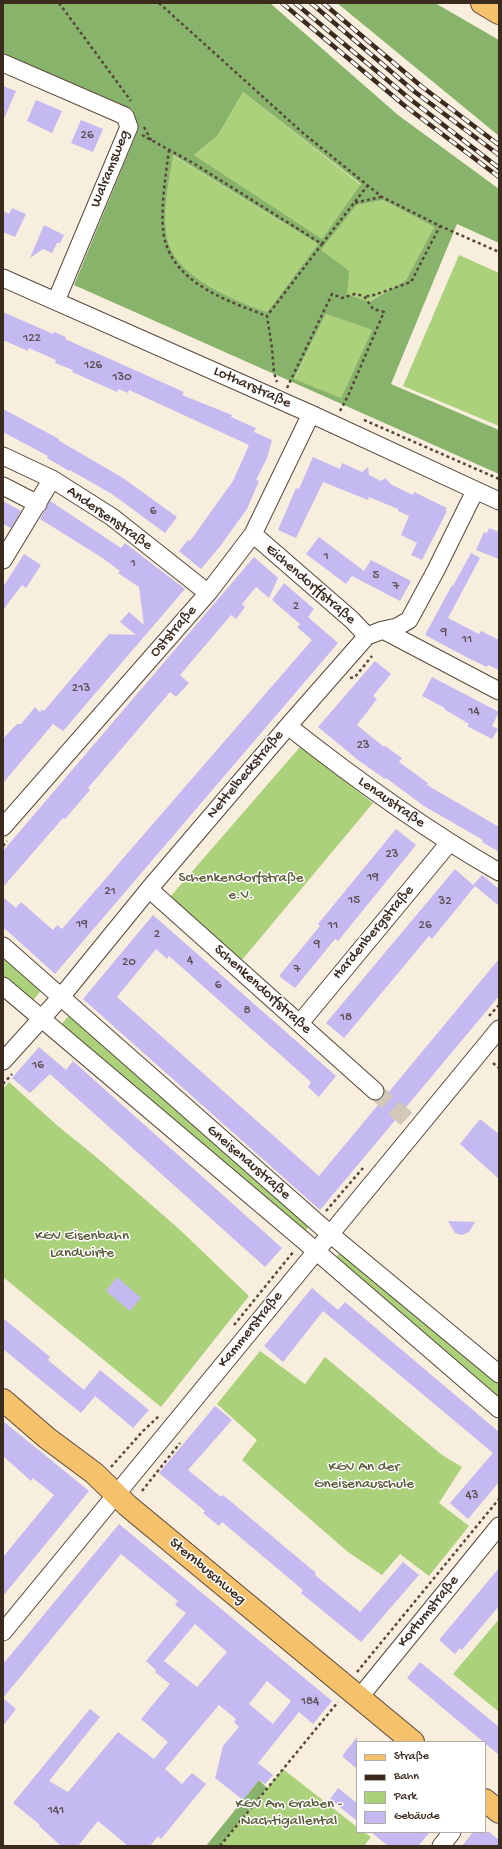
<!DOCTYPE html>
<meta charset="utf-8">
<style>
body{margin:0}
#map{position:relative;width:502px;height:1849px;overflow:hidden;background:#f8eede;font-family:"Gochi Hand",sans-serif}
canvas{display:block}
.frame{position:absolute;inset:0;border:4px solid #3b2a1e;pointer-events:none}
.legend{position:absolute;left:356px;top:1741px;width:130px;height:92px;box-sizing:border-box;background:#fff;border:1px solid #b1aaa5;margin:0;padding:5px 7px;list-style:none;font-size:12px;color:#3b2a1e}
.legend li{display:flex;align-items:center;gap:8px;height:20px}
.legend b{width:20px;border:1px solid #b1aaa5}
</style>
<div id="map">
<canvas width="502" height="1849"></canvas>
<div class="frame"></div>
<ul class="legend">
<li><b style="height:5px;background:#f6c16b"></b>Straße</li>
<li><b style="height:5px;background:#3b2a1e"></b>Bahn</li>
<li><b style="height:11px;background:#abd17a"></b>Park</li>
<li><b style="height:11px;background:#c4b9f0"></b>Gebäude</li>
</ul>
</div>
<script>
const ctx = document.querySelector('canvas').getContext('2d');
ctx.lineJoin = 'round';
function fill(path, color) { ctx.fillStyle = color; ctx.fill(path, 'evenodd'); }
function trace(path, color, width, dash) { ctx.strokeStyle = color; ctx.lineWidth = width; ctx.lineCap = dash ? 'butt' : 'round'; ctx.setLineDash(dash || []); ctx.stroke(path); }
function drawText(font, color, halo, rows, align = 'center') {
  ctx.font = font + ' "Gochi Hand",sans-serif'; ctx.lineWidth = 3; ctx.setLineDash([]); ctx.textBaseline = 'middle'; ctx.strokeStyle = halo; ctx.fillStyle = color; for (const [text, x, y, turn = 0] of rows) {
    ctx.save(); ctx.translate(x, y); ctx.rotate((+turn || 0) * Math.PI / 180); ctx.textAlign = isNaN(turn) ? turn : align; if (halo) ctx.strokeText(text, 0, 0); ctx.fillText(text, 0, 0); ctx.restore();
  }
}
fill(new Path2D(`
 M243,92L361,185L322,240L194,155L218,135Z
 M172,155L318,244L267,312C236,301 179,278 169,244C161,218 169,182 172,155Z
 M383,200L434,227L406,280L368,302L347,294L321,250L357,205Z
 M459,255L499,273V426L403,386Z
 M326,314L372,330L341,398L294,380Z
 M300,747L373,803L242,960L170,897Z
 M3,953L43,988L31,1003L3,979Z
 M71,1013L310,1225L303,1234L59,1027Z
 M9,1082L59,1127L95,1156L178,1228L249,1296L161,1407L3,1277V1089Z
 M341,1251L499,1382V1401L334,1260Z
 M260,1351L305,1384L325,1357L442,1455L462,1467L439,1503L469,1526L429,1576L400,1554L382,1575L348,1552L242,1460L257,1440L217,1404Z
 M499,1619V1712L453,1674Z
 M283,1769L357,1827V1832H364L371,1837L364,1846H220Z`), '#abd17a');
fill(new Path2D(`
 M3,3H270L398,115L499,189V243L457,224L391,384L499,430V474L74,285L138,130L132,109L3,53ZM243,92L361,184L322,239L194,155L218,135ZM173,155L318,244L267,312C236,301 179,278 169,244C161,218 169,182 173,155ZM383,200L434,227L406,280L369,302L347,294L349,271L321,250L357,205ZM326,314L372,330L341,398L294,379Z
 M337,3H435L499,40V136Z
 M259,1780L267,1788L220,1846H206Z`), '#88b36a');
fill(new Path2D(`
 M3,86L16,91L3,121Z
 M36,100L62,111L52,133L27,121Z
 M81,120L103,129L93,152L71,143Z
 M12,208L26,214L15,237L3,232V211L9,214Z
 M44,225L64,235L60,243H57L52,253L43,249L30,258Z
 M3,312L53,334L54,332L66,337L65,339L184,392L182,395L232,415L231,417L256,428L254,432L272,440L267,458L256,480L259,481L247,509L221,545L201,569L179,551L188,540L190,541L233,481L249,445L129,390L128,393L119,389L117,392L72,372L73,370L55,363L56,360L29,348L28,351L3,340Z
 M3,409L59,439L58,440L123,478L177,517L165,533L112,494L70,470L69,471L47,458L48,456L3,432Z
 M313,457L340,469L342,463L362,472L368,467L369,475L381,481L385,478L392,485L413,495L414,492L447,508L445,510L447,511L422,560L411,555L417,543L401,535L409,516L398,511V509L369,497L368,500L323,482L296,538L278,530L296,488L299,489Z
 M3,501L21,511L11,528L3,524Z
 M50,501L121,548L125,543L185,589L63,731L53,724L3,783V739L11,730L17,724H21L35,707L40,712L42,709L44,711L109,634L136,635L120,622L129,612L144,625L139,587L118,573L120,571L101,557L40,519Z
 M489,528L499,532V559L476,550L484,532L487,533Z
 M319,537L364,571L371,560L411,581L400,601L352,576L346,584L306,554Z
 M471,553L480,558L448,618L479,634L481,631L499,640V670L488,665L487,667L468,658L425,635L452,585L461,590L453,586Z
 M24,554L41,565L26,588L22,585L3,610V587Z
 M254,557L278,578L269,598L256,587L242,604L245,607L236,619L231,615L180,675L189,683L176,697L170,692L88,788L90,790L65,819L63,818L3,887V851Z
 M284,583L314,609L308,617L338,643L55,974L3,927V897L16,908L21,902L53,930L57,925L62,929L312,640L297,627L300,624L272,600Z
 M375,661L391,674L373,696L377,699L357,725L384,747L385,746L402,758L399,762L428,783L427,785L499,827V852L482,842L483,840L424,806L386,778L385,779L358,760L318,727Z
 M432,677L499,712L492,726L498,729L492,739L467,726L469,724L444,709L445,708L422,696Z
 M396,829L416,845L338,941L335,939L295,988L279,976L320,926L318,924Z
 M455,869L473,885L482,875L499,889V906L475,886L432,939L429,936L344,1038L326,1023Z
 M153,915L336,1076L319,1097L308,1087L311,1082L169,956L167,959L156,949L117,997L319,1176L499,959V996L320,1210L83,999Z
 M39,1047L66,1070L73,1061L282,1248L265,1267L50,1074L30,1093L12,1078Z
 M480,1119L499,1134V1179L460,1144Z
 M448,1221L475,1222L469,1232L462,1235L455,1233Z
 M117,1277L141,1298L130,1311L106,1291Z
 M312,1288L338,1310L345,1302L499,1432V1482L468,1519L450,1503L493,1453L323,1311L283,1362L264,1346Z
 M3,1318L50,1357L48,1360L84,1390L100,1370L149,1410L133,1428L95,1396L81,1413L3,1349Z
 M215,1406L232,1420L188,1470L221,1497L223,1495L316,1573L315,1575L360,1612L403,1562L419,1575L361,1642L301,1593L303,1590L222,1522L219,1526L203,1513L205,1511L159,1473Z
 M3,1421L89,1491L3,1596V1557L54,1495L33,1478L31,1481L3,1456Z
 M119,1524L332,1701L313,1724L299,1712L258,1763L273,1775L265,1784L259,1780L243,1800L215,1778L223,1746L239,1727L234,1722L236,1719L219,1705L165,1769L182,1784L192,1773L206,1784L161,1839L158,1836L150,1846H128L98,1821L78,1846H61L39,1826L40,1825L13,1803L90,1709L100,1717L49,1781L68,1792L118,1732L154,1759L168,1742L141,1719L170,1684L155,1672L156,1670L146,1661L186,1613L175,1605L178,1601L121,1554L3,1698V1664ZM195,1624L227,1652L197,1687L164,1661ZM267,1681L291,1701L273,1724L249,1704Z
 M499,1568V1606L462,1650L460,1648L455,1654L439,1640Z
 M420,1662L499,1727V1755L407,1678Z
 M3,1698L16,1709L3,1726Z
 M357,1737V1769L342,1756Z
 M338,1788L357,1803V1821L330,1799Z
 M371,1832H430L418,1846H388Z
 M473,1832H489L499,1840V1846H462Z`), '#c4b9f0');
trace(new Path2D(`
 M375,1091L417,1128`), '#d2c7b8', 17, [17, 8]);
const minor = new Path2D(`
 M3,63L125,116L129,127L56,301
 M3,278L311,414L499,501
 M3,456L52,479L112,517L208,593
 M3,486L38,504
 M253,534L352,620L367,636
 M3,560L52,479
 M383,630L499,691
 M288,726C355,779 424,829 499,872
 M3,827L208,593L253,534L311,414
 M149,889L375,1091
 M3,946L330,1234L499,1374
 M3,986L316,1251L499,1409
 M300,1023L449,843
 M3,1061L61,997L149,889L288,726L367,636L383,630L397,627L409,620L436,570L475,491
 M3,1632L499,1029
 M359,1698L499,1526
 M441,1846L452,1832`);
const major = new Path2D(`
 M3,1400L47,1438L94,1473L128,1506L413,1742
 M485,1800L499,1812`);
const highway = new Path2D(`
 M482,3L499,13`);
trace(minor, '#57473b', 19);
trace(major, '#57473b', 24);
trace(highway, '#57473b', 24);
trace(new Path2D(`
 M59,3L131,101
 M159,3L303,133L382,197L440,226L499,252
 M144,127L152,142
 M142,135L193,163L322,244L267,316L272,348L274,373L277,382
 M169,150C166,174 158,221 166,244C179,285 230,302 267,316
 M368,185L354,203L381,197
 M322,244L354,203
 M287,388L332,294L342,298L355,294L364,296
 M340,411L348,396L384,312L373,309L364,296H371L411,282L440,226
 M364,420L499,479
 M350,678L355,677L372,656
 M3,846L7,841
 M489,1016L499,1005
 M493,1063L499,1068
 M3,1084L12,1074
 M326,1211L363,1168
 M234,1325L294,1251
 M111,1467L142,1432L160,1415
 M142,1491L180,1443
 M357,1672L499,1499
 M220,1846L338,1702`), '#57473b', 2.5, [3, 3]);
trace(minor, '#fff', 17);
trace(major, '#f6c16b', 22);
trace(highway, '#f6c16b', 22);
const rail = new Path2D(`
 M282,3L405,106L499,177
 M295,3L410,99L499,168
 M311,3L415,92L499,155
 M323,3L421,86L499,145`);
trace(rail, '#3b2a1e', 4.5);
trace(rail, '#fff', 3, [9]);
drawText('13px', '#5d4e52', null, [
 ["26",87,136],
 ["122",32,339],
 ["126",93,366],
 ["130",122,378],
 ["6",153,512],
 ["1",326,557],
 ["1",133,564],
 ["5",376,576],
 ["7",396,587],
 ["2",296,607],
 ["9",444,633],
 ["11",467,640],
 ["213",81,689],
 ["14",474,712],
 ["23",363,746],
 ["23",392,855],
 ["19",373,878],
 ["21",110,892],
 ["15",354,901],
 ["32",445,902],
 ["19",82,925],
 ["11",333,926],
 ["26",425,926],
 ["2",157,935],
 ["9",317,945],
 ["4",190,961],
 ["20",129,963],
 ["7",297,970],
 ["6",218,986],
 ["8",247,1011],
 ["18",346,1018],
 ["16",38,1066],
 ["43",472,1496],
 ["184",310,1702],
 ["141",56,1811]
]);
drawText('15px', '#3b2a1e', '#fff', [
 ["Walramsweg",111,169,-68],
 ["Lotharstraße",252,388,24],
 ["Andersenstraße",109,519,35],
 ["Eichendorffstraße",310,585,41],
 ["Oststraße",174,632,-49],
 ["Nettelbeckstraße",246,775,-50],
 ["Lenaustraße",391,803,35],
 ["Hardenbergstraße",374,933,-50],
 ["Schenkendorfstraße",262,990,42],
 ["Gneisenaustraße",248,1163,41],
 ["Kammerstraße",251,1330,-51],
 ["Sternbuschweg",207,1572,40],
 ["Kortumstraße",429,1612,-51]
]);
drawText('15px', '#5d5c3a', '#fff', [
 ["Schenkendorfstraße",241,879],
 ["e.V.",241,896],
 ["KGV Eisenbahn",82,1237],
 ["Landwirte",82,1254],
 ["KGV An der",364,1468],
 ["Gneisenauschule",364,1485],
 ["KGV Am Graben -",289,1805],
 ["Nachtigallental",289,1822]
]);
</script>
